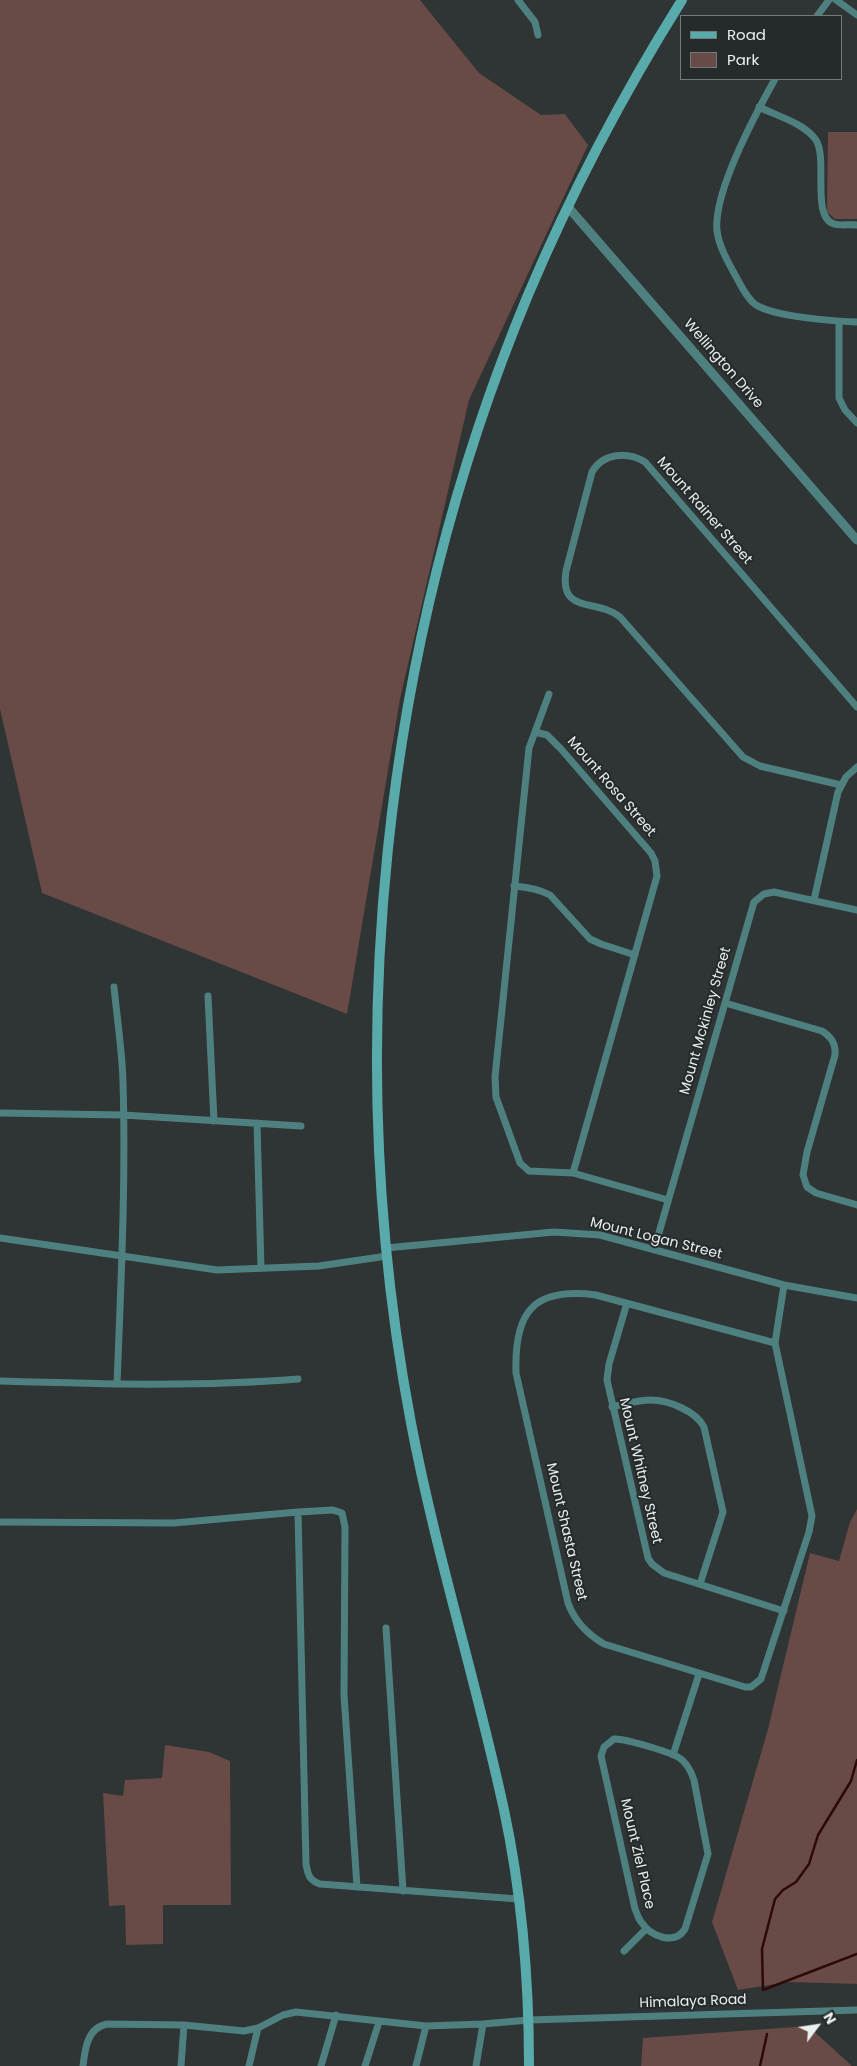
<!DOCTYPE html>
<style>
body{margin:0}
#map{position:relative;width:857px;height:2066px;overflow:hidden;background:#2f3434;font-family:Poppins,sans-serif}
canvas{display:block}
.legend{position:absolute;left:680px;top:15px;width:162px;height:65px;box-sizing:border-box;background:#252a2a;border:1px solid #747979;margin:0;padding:6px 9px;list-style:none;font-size:15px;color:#ebefef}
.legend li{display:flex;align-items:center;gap:10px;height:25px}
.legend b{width:25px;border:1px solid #747979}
.north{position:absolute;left:792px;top:2001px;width:50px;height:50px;-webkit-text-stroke:4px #252a2a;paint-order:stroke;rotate:59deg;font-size:14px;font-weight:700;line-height:20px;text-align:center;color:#ebefef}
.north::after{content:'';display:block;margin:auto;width:18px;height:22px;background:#ebefef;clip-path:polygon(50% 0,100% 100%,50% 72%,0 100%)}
</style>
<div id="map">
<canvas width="857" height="2066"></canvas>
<ul class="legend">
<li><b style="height:6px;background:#59abab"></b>Road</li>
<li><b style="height:14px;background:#684a46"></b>Park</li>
</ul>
<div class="north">N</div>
</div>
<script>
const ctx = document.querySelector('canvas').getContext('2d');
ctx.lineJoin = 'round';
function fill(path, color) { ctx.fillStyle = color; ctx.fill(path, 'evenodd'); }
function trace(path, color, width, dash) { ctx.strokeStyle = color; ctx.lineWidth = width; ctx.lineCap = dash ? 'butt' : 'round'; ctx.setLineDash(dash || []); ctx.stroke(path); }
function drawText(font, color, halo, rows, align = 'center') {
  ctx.font = font + ' Poppins,sans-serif'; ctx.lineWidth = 4; ctx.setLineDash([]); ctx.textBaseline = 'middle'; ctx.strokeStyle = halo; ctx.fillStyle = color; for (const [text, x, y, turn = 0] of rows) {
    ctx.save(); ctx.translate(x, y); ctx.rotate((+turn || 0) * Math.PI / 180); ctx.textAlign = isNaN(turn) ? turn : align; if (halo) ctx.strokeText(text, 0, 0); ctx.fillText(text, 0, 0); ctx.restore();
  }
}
fill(new Path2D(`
 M0,0H420L479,73L541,115L565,114L588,145L469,400L400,699L347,1014L42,893L0,709Z
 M828,132H857V219H835L827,212Z
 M857,1509V1984L788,1982L738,1990L712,1922L768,1729L810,1553L839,1561L850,1522Z
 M165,1745L209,1752L230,1761L231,1905H163V1944L126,1945L125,1905L109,1906L103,1793L123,1796L125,1780L162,1778Z
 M808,2026L852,2066H641L643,2038Z`), '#684a46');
trace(new Path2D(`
 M857,1760L851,1781L818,1835L809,1864L796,1882L783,1890L775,1899L762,1949L763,1990L857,1954
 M760,2066L767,2034`), '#2d0a08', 2.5);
trace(new Path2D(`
 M518,0L535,22L538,35
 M836,0L857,15
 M817,16L829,0
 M775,79C756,113 713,192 717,231C719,246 727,260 734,273C740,283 746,298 756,305C776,317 833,321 857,322
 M759,107C777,116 804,123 816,140C828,159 811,218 834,224C840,226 850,224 857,225
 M839,322V398L845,410L857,423
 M535,732L549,694
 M841,785L760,766L743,757L620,617C597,598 559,615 566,571L592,472C603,453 627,451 645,462L857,707
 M514,886C527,887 539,889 550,895L590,939L601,944L635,955
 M814,900L838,792L846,777L857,767
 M114,987C117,1018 122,1050 123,1081C126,1182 121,1283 117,1384
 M208,996L214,1121
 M725,1003L822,1031C831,1037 836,1043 835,1055L807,1152L803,1175L807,1187L816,1193L857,1205
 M0,1113L123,1115L301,1126
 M257,1123L261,1268
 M573,1173L657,876L655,861L651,853L561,749L547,735L535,732L529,748L495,1077L496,1097L520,1163L529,1171L573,1173L668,1200
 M0,1238L217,1270L319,1266L387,1256
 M386,1248L554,1232L600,1235L784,1285L857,1298
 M654,1250L754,902L764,894L774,892L857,910
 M627,1303L609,1364L607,1380L648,1558L652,1564L664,1573L784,1611
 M775,1343L812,1516L809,1532L761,1679L751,1687H745L604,1644C587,1634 575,1622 568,1603L516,1373C514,1312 533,1287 596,1295L775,1343L784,1285
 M0,1381C99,1384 199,1387 298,1379
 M612,1407C625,1404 638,1400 651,1400C668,1400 696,1411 704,1427L723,1512L700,1584
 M298,1512L306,1864C308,1875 309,1880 320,1884L518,1899
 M0,1522L174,1523L298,1512L333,1510L342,1513L345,1527L344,1695L357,1887
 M386,1628L403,1891
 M614,1739C624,1738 669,1752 678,1757C687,1762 691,1771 694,1780L708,1854L685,1929C674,1946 651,1936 642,1923C638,1919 637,1913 635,1909L601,1756L604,1747Z
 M673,1755L699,1674
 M624,1951L646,1929
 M83,2066C85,2049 87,2028 107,2024L184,2025L244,2031L258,2028L283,2015L296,2012L426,2026L483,2024L529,2020L857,2010
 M181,2066L184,2025
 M249,2066L258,2028
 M321,2066L336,2015
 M365,2066L379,2022
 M416,2066L426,2026
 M476,2066L483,2024`), '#4f8080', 7);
trace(new Path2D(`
 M568,207L857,540`), '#4f8080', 9);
trace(new Path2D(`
 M529,2066C529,1981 522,1894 504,1810C476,1680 436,1554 411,1423C340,1048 381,648 528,295C571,193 623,94 682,0`), '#59abab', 10);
drawText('14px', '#ebefef', '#252a2a', [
 ["Wellington Drive",723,364,49],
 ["Mount Rainer Street",704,511,49],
 ["Mount Rosa Street",611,787,49],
 ["Mount Mckinley Street",706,1021,-74],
 ["Mount Logan Street",656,1239,14],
 ["Mount Whitney Street",640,1471,77],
 ["Mount Shasta Street",566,1532,77],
 ["Mount Ziel Place",637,1854,77],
 ["Himalaya Road",693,2002,-2]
]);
</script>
